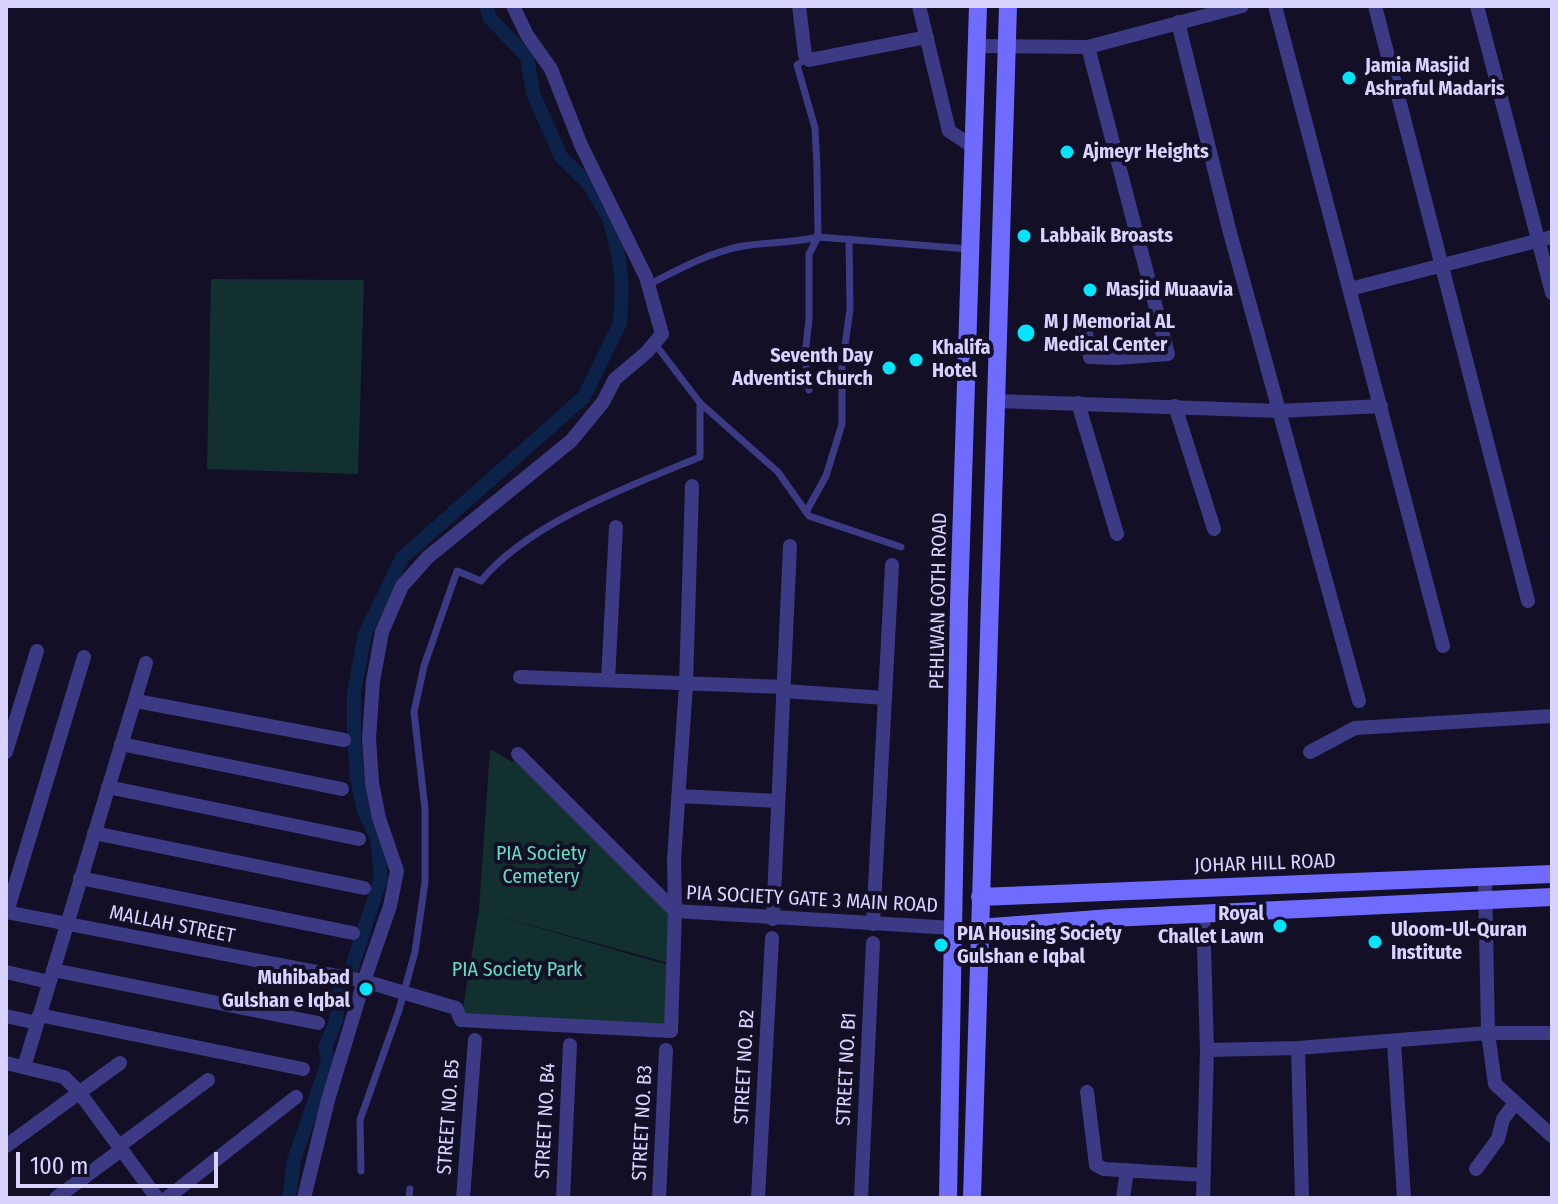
<!DOCTYPE html>
<style>
body{margin:0}
#map{position:relative;width:1558px;height:1204px;overflow:hidden;background:#130f26;font-family:"Fira Sans Condensed",sans-serif}
canvas{display:block}
.frame{position:absolute;inset:0;border:8px solid #d9d4ff;pointer-events:none}
.scale{position:absolute;left:16px;top:1152px;width:202px;height:36px;box-sizing:border-box;border:4px solid #d9d4ff;border-top:0;padding-left:10px;font-size:24px;line-height:28px;white-space:nowrap;color:#d9d4ff;-webkit-text-stroke:6px #130f26;paint-order:stroke}
</style>
<div id="map">
<canvas width="1558" height="1204"></canvas>
<div class="frame"></div>
<div class="scale">100 m</div>
</div>
<script>
const ctx = document.querySelector('canvas').getContext('2d');
ctx.lineJoin = 'round';
function fill(path, color) { ctx.fillStyle = color; ctx.fill(path, 'evenodd'); }
function trace(path, color, width, dash) { ctx.strokeStyle = color; ctx.lineWidth = width; ctx.lineCap = dash ? 'butt' : 'round'; ctx.setLineDash(dash || []); ctx.stroke(path); }
function drawText(font, color, halo, rows, align = 'center') {
  ctx.font = font + ' "Fira Sans Condensed",sans-serif'; ctx.lineWidth = 8; ctx.setLineDash([]); ctx.textBaseline = 'middle'; ctx.strokeStyle = halo; ctx.fillStyle = color; for (const [text, x, y, turn = 0] of rows) {
    ctx.save(); ctx.translate(x, y); ctx.rotate((+turn || 0) * Math.PI / 180); ctx.textAlign = isNaN(turn) ? turn : align; if (halo) ctx.strokeText(text, 0, 0); ctx.fillText(text, 0, 0); ctx.restore();
  }
}
fill(new Path2D(`
 M211,279L364,280L358,474L207,469Z
 M490,749L512,762L517,759L676,912L668,963L480,911L668,965L665,1026L462,1014L479,910Z`), '#12302f');
trace(new Path2D(`
 M289,1198L294,1160L328,1062L325,1047L336,1021L339,993L350,973L381,878L377,839L363,808L357,778L354,737V692L365,634L402,558L584,397L620,323L622,287L619,259L610,220L589,184L561,157L533,93L527,57L490,18L486,6`), '#0c2248', 14);
trace(new Path2D(`
 M807,58L797,65L815,128L817,168L818,237L809,254V319L805,355L809,390
 M648,285C677,270 710,252 743,246C768,242 793,243 818,237L969,249
 M655,344L700,403L778,472L809,516L901,547
 M806,512L826,476L842,424V367L850,309L849,239
 M361,1171L360,1120L399,1010L415,952L425,882V809L414,712L424,666L457,571L481,581C528,523 632,485 700,457V403
 M409,1198L410,1189`), '#3d3a85', 7);
trace(new Path2D(`
 M799,6L805,55L809,60L927,37
 M919,6L949,131L972,146
 M1275,6L1443,646
 M1375,6L1528,601
 M1477,6L1552,293
 M1178,22L1229,229L1359,701
 M977,46L1088,47
 M1350,289L1552,237
 M1084,321L1090,357L1117,358L1168,354L1088,47L1242,6
 M997,401L1279,411L1381,406
 M1078,403L1117,534
 M1175,406L1214,529
 M520,677L784,687
 M608,680L616,527
 M784,691L885,698
 M136,701L344,740
 M121,744L342,789
 M6,752L37,651
 M1310,752L1355,728L1552,716
 M518,754L675,911
 M108,787L359,839
 M678,796L778,801
 M94,833L364,888
 M1485,877L1488,1033L1495,1084L1552,1136
 M80,878L353,933
 M675,911L953,928
 M6,912L364,981L456,1008L461,1020L671,1031L675,911L674,860L686,685L692,486
 M7,912L84,657
 M773,919L790,546
 M873,924L892,565
 M53,970L318,1023
 M6,972L49,982
 M39,1015L303,1069
 M6,1016L37,1023
 M1394,1042L1404,1198
 M1298,1048L1302,1198
 M1207,1050L1298,1048L1488,1033H1552
 M6,1063L64,1077L79,1092L157,1198
 M24,1067L146,663
 M1087,1092L1096,1165L1104,1169L1204,1175
 M6,1146L120,1063
 M118,1147L208,1080
 M1476,1169L1498,1139L1503,1119L1515,1103
 M56,1198L121,1150
 M167,1198L296,1097
 M304,1198L328,1100L364,981L390,906L397,871L379,818L372,783L369,738L373,681L382,632L402,586L428,557L571,441L603,402L615,379L647,352L662,334L646,277L581,145L551,69L527,35L513,6
 M463,1198L475,1040
 M563,1198L570,1045
 M659,1198L666,1050
 M758,1198L772,938
 M861,1198L873,943
 M1123,1198L1127,1170
 M1203,1198L1207,1050L1203,914`), '#3d3a85', 14);
trace(new Path2D(`
 M980,897L1552,874
 M978,928L1111,918L1552,897
 M948,1198L959,604L978,6
 M972,1198L1008,6`), '#6f6bff', 18);
for (const [x, y, r, color] of [
 [1349,78,8,"#00e5ff"],
 [1067,152,8,"#00e5ff"],
 [1024,236,8,"#00e5ff"],
 [1090,290,8,"#00e5ff"],
 [1026,333,10,"#00e5ff"],
 [916,360,8,"#00e5ff"],
 [889,368,8,"#00e5ff"],
 [1280,926,8,"#00e5ff"],
 [1375,942,8,"#00e5ff"],
 [941,945,8,"#00e5ff"],
 [366,989,8,"#00e5ff"]
]) { const dot = new Path2D(); dot.arc(x, y, r, 0, 2 * Math.PI); ctx.fillStyle = color; ctx.fill(dot); trace(dot, '#130f26', 3); }
drawText('bold 20px', '#d9d4ff', '#130f26', [
 ["Jamia Masjid",1365,66],
 ["Ashraful Madaris",1365,89],
 ["Ajmeyr Heights",1083,152],
 ["Labbaik Broasts",1040,236],
 ["Masjid Muaavia",1106,290],
 ["M J Memorial AL",1044,322],
 ["Medical Center",1044,345],
 ["Khalifa",932,348],
 ["Hotel",932,371],
 ["Seventh Day",873,356,"right"],
 ["Adventist Church",873,379,"right"],
 ["Royal",1264,914,"right"],
 ["Challet Lawn",1264,937,"right"],
 ["Uloom-Ul-Quran",1391,930],
 ["Institute",1391,953],
 ["PIA Housing Society",957,934],
 ["Gulshan e Iqbal",957,957],
 ["Muhibabad",350,978,"right"],
 ["Gulshan e Iqbal",350,1001,"right"]
], 'left');
drawText('20px', '#d9d4ff', '#130f26', [
 ["PEHLWAN GOTH ROAD",939,601,-89],
 ["JOHAR HILL ROAD",1265,864,-2],
 ["PIA SOCIETY GATE 3 MAIN ROAD",812,900,3],
 ["MALLAH STREET",172,925,11],
 ["STREET NO. B2",745,1067,-87],
 ["STREET NO. B1",847,1069,-87],
 ["STREET NO. B5",449,1117,-86],
 ["STREET NO. B4",546,1121,-87],
 ["STREET NO. B3",643,1123,-87]
]);
drawText('20px', '#5fe0c0', '#130f26', [
 ["PIA Society",541,854],
 ["Cemetery",541,877],
 ["PIA Society Park",517,970]
]);
</script>
